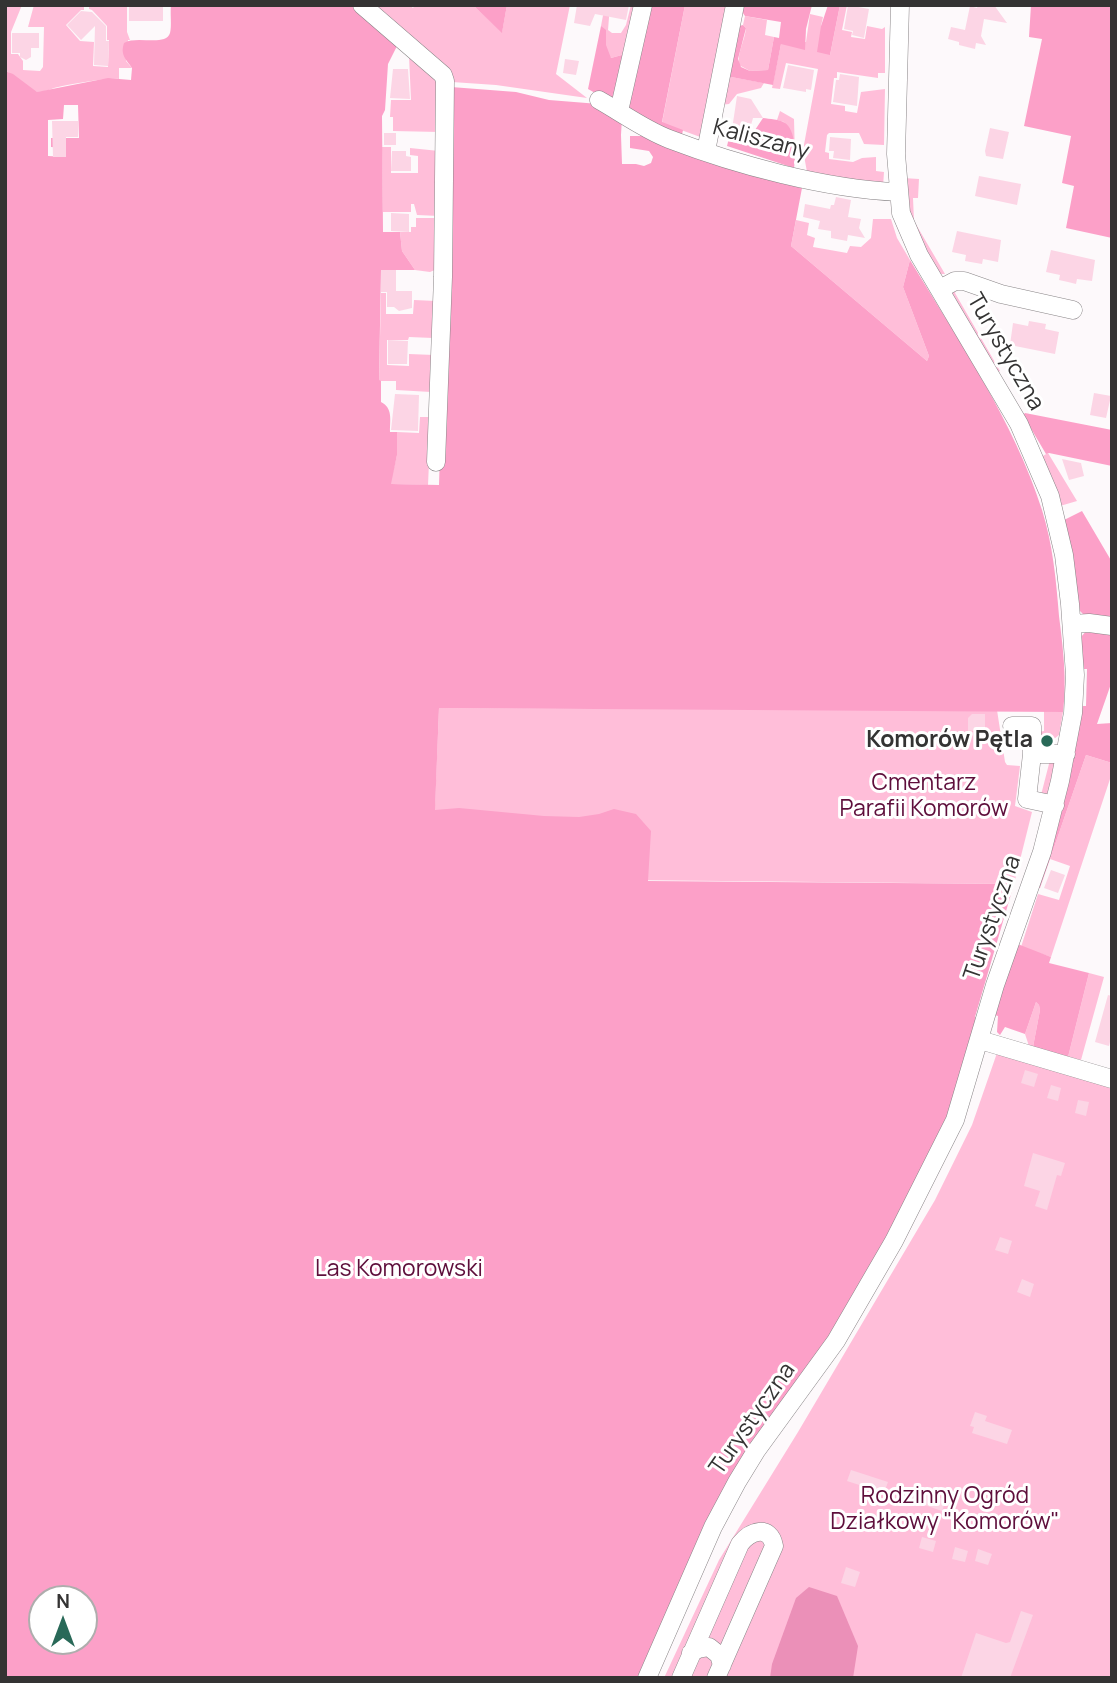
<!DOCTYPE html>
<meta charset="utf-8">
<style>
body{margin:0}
#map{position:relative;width:1117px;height:1683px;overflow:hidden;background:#fdf9fb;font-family:Manrope,sans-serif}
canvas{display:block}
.frame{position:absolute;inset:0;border:7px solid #343333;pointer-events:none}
.north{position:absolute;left:28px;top:1585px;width:70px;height:70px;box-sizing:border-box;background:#fff;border:2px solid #aeadad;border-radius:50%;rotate:0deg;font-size:19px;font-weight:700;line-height:28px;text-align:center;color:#343333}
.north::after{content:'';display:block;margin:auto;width:24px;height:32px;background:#296958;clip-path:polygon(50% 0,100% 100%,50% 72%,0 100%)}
</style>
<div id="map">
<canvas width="1117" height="1683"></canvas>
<div class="frame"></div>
<div class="north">N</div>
</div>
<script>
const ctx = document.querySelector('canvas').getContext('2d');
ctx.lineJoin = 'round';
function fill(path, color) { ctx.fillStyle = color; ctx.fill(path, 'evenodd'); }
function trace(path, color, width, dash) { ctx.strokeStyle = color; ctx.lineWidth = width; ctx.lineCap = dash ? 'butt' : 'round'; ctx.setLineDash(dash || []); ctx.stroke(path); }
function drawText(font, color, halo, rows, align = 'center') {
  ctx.font = font + ' Manrope,sans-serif'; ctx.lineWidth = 6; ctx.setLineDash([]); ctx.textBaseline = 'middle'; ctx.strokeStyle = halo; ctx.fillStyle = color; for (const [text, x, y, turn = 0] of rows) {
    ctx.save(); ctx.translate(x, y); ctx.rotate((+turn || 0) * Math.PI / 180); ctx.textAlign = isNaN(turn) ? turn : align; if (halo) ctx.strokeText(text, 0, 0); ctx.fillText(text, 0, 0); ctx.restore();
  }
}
fill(new Path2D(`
 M6,5H22L11,32V54H18L23,61V70L40,71L43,67L44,27H28L34,5H84V10H81L66,25L80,41L94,42L93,66L108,67L109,40H107V26L92,10L89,9V5L127,6V32L130,40H128L126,61L132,68H119V79C110,77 63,85 54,88C49,90 43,92 37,92C25,90 17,75 5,71Z
 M372,5H410L413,8L415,5H473L502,32L507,5H570L556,74L587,98L496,85L452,82Z
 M605,5H610L608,30L612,33H621L626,25L631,5H638L629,53L611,58L608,55L601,26Z
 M685,5H730L703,138L662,123Z
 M840,5H847L842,30L852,32L851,37L865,39L867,26L882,29L885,27V73H878V78L837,72V78H834L831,104L845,106V111L857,113L861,92L885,89L884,145L864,144L859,133H829L827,135L825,152L829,153V159L853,162L862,158L876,157V171L884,172L883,187L807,172L803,150L818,69L786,63L780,89L772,88L781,44L806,42L810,14L823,17L821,26L830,55Z
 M745,16L767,20L765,35L774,37L768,70L750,71L739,65C737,53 745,40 746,28L743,25Z
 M409,56L440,82L439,132L393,131V117H390L391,100H411Z
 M726,76L764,83L761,88L737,94L729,104L720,105Z
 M780,111L794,119L795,157L793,144L784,122L777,120Z
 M382,147H391V173H418V156L410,155V148L439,151V216L417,215L414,204H411V212H383Z
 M903,178L919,179L918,198H913L914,221L945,274H938L911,223Z
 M416,218H439L437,269L430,272L415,270L402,251L400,232H411V227H416Z
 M873,219H891L897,238L910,260L903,287L929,356L927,361L791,246L796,220L809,223L807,235L815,238L813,247L847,253L850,246L861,247L871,238Z
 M957,285L955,293L1000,371L997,373L951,295Z
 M381,293H386V314H413L414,300L436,301L433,338L409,337L408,340H387V365L409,366V354L434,355L431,392L396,390V381H379Z
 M420,417H431L428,485L390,484L397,455V432L419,433Z
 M1048,453L1077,501L1060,506L1041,457Z
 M439,708L997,710L1005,762L1007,765L1020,766L1015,806L1032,812L1014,884L432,878Z
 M1044,711L1063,712L1059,735L1054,739L1038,740V732L1044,731Z
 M1086,755L1112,763V773L1051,957L1021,947L1038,894L1059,900L1070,866L1050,859Z
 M1050,760L1055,761L1050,792L1045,796L1041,795Z
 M1089,973L1104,977L1081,1060L1068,1057Z
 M1036,1002L1039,1005L1040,1010L1033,1047L1029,1046L1025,1034Z
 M997,1053L1112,1088V1678H664L719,1560L798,1432L935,1200L972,1125Z`), '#ffbed9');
fill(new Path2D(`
 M171,5H351L397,46L388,64L385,110L382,116L383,232H400L402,251L415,270H381L379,380L381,381V402C393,408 390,420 390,432H397V455L391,484L439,485L451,87L516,92L549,100L599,104L622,117L621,135L622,164H636L644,166L651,163L653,157L649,151L630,148V136H651L802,188L791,246L927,361L929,356L903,287L910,260C958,340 1014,421 1042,510C1053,545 1056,580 1059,616C1063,648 1067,680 1063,712L439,708L435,810L459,808L544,816L579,817L599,814L614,809L636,814L651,831L648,881L1014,884L975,1017L980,1020L959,1094L875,1265L791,1395L642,1678H5V71L13,74L37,92L108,78L131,80L132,68C126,59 120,55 124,43C136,35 166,47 170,33C172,26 170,14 171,5ZM64,105H78L79,138H51V147L66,148V157L48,156V120L63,119ZM42,1599H84V1641H42Z
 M473,5H507L502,33Z
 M647,5H685L662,122L683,130L681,139L624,110Z
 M741,5H812L806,29L805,50L781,44L773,85L726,76L736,27L743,25L746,28L738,59L741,67L750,71L768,70L774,37L779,38L781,22L745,16L740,9Z
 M828,5H840L830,55L817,52L821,26Z
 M1031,5H1112V238L1066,228L1074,186L1062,183L1071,136L1024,126L1042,39L1029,37Z
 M601,26L606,30V45L611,58L629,53L618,106L588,89Z
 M763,118C769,119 780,119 785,123C796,130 796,157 794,168L727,146L729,138L747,142Z
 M1025,413L1112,430V466L1049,453L1046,454L1023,415Z
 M1082,511L1112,562V620L1084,615L1078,609L1064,520Z
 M1087,630L1112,634V681L1097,724L1112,723V763L1086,755L1040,888L1037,887L1080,706H1086L1087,669H1081V637Z
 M1015,943L1051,957L1049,963L1089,973L1068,1057L1033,1047L1040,1010L1039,1005L1036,1002L1025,1034L1005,1027L1000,1035L997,1032L998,1016L994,1015Z`), '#fca0c8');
fill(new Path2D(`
 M809,1587L837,1596L858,1646L853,1678H770L772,1664L796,1598Z`), '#eb90b8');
fill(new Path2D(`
 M129,5H163V21H129Z
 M577,5H629L626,20L595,14L590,26L574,23Z
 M848,5L869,9L864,38L852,35L853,31L844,29Z
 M978,5H994L1007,23L984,19L981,36L986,45L976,43L975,49L959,45V42L948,39L951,27L965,30L970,6L977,8Z
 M81,11L92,12L106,26V41H109L108,66L94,65L95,26L81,40L67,25Z
 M12,33H39V48H31V57L26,60L20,57V53H12Z
 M565,59L579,61L576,75L563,73Z
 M788,65L814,70L811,90L806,89V92L783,88Z
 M393,69H408L410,99L390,98Z
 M840,74L859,77L857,106L833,102L836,80H839Z
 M737,96L751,99L763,118H753L747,139L731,136Z
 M52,121H78V137H66V157H53Z
 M990,128L1009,132L1003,159L986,156L985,151Z
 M384,133H396V145H384Z
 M830,137L851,139L850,160L833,158L834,151H829Z
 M392,151H406V156L411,157V171H391Z
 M979,176L1021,184L1017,205L975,196Z
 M836,197L851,200L848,217L861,219L859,228L865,238L848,235L847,241L831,238V231L818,229L820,221L803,217L805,204L830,209L831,205H834Z
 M391,213L409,214V232L391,231Z
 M957,231L1001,240L998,262L983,259L982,264L965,261L966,255L952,252Z
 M1051,250L1095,260L1092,281L1077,279L1076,284L1068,282L1059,280L1060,275L1046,272Z
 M381,270H396V291H412V308L399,311L394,307H387V292H381Z
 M1029,321L1046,324L1045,329L1059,332L1055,354L1010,345L1013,323L1028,326Z
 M388,340L408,341L407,364H388Z
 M1094,393L1111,396L1106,418L1090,415Z
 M395,394L419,395L418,431L391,430Z
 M1062,459L1081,463L1084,476L1069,480Z
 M972,714H985V727H981V731H968V718Z
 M1051,870L1065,875L1058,893L1044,888Z
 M1108,995L1112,996V1043L1110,1042L1109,1046L1095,1042Z
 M1025,1070L1038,1074L1034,1087L1021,1083Z
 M1051,1085L1061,1088L1058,1101L1047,1098Z
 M1078,1100L1089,1102L1086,1116L1075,1113Z
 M1033,1153L1065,1163L1061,1176L1057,1175L1047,1210L1035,1206L1040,1191L1024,1186Z
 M1000,1237L1012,1241L1008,1254L995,1250Z
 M1022,1279L1034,1284L1030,1297L1017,1292Z
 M975,1412L987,1416L985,1421L1012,1430L1007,1444L972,1433L974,1427L970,1426Z
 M851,1470L888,1482L884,1493L847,1481Z
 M910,1488L946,1500L942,1511L907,1499Z
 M922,1537L936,1541L933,1552L919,1548Z
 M955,1547L968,1551L965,1562L952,1559Z
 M978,1549L992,1554L988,1565L975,1561Z
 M846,1567L860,1572L855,1587L841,1583Z
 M1021,1611L1033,1615L1010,1678H961L976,1633L1006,1643L1010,1642Z`), '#fcd5e5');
const minor = new Path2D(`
 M362,5L443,75L445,81L443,277L436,462
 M599,100C622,113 645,130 669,139C737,165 825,189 898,192
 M619,111L643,5
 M706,151L735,5
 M940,289L955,281H964L1001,294L1073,310
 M1072,624L1089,623L1112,626
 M1012,726H1032V754
 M1055,805L1027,799L1032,754H1066
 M980,1040L1112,1079
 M691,1653L698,1649L709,1647L719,1655L722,1665
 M647,1678L713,1527L737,1482L756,1451L836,1341L894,1241L955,1120L995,985L1042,852L1060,781L1073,713L1075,675L1070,604L1064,555L1050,496L1019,424L919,255L901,213L896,154L900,5
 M681,1678L740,1544C750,1531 770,1524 774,1546L716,1678`);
trace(minor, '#898587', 19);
trace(minor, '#fff', 18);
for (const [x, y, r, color] of [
 [1047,741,7,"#296958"]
]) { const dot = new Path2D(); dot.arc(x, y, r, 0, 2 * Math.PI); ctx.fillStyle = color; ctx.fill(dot); trace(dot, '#fff', 2.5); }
drawText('23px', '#343333', '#fff', [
 ["Kaliszany",761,140,15],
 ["Turystyczna",1005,352,60],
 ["Turystyczna",993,918,-71],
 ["Turystyczna",753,1419,-55]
]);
drawText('bold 23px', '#343333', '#fff', [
 ["Komorów Pętla",1033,741]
], 'right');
drawText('23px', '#5e0e3b', '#fff', [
 ["Cmentarz",924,784],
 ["Parafii Komorów",924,810],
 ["Las Komorowski",399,1270],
 ["Rodzinny Ogród",945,1497],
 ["Działkowy \"Komorów\"",945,1523]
]);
</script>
